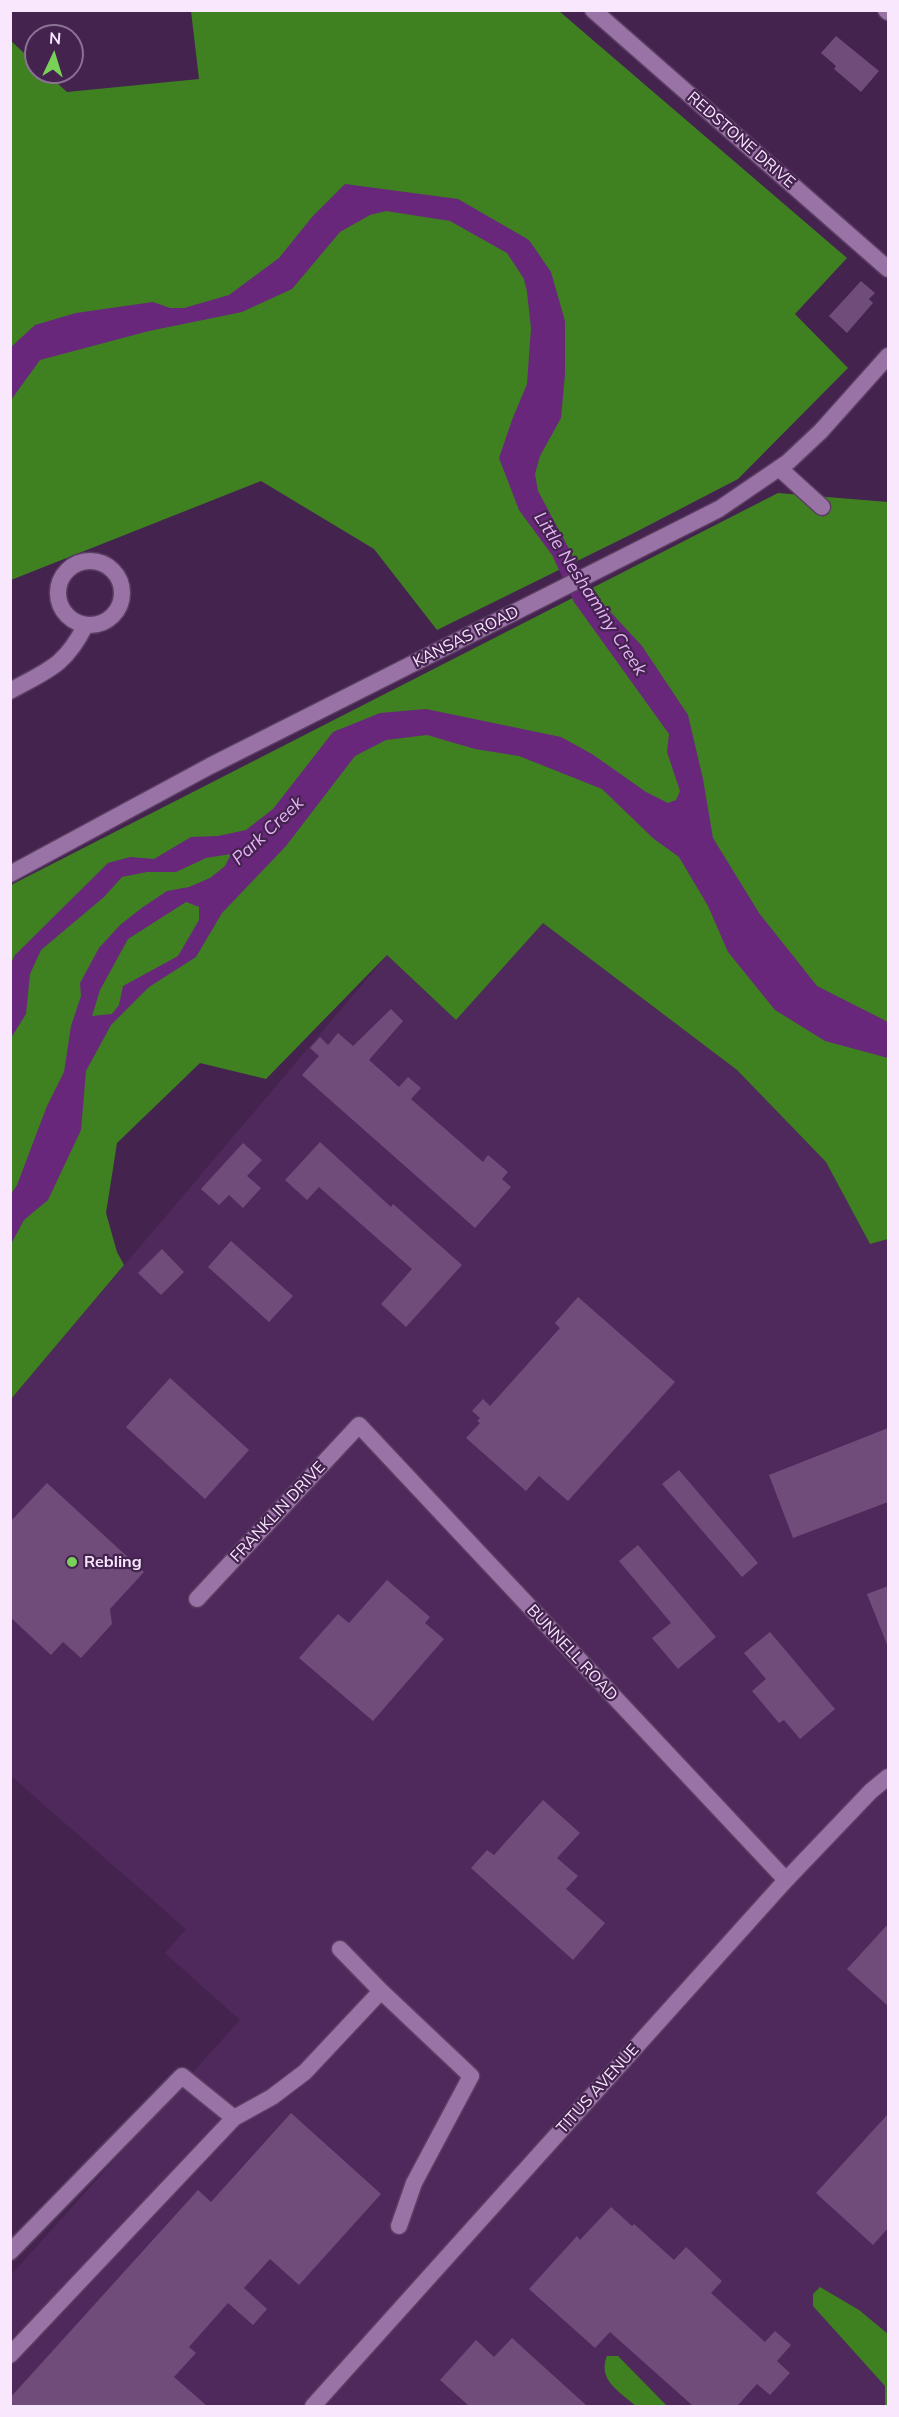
<!DOCTYPE html>
<style>
body{margin:0}
#map{position:relative;width:899px;height:2417px;overflow:hidden;background:#44234f;font-family:Mulish,sans-serif}
canvas{display:block}
.frame{position:absolute;inset:0;border:12px solid #f8e7fd;pointer-events:none}
.north{position:absolute;left:24px;top:24px;width:60px;height:60px;box-sizing:border-box;background:#44234f;border:2px solid #8c7195;border-radius:50%;rotate:4deg;font-size:16px;font-weight:700;line-height:24px;text-align:center;color:#f8e7fd}
.north::after{content:'';display:block;margin:auto;width:21px;height:27px;background:#7ad157;clip-path:polygon(50% 0,100% 100%,50% 72%,0 100%)}
</style>
<div id="map">
<canvas width="899" height="2417"></canvas>
<div class="frame"></div>
<div class="north">N</div>
</div>
<script>
const ctx = document.querySelector('canvas').getContext('2d');
ctx.lineJoin = 'round';
function fill(path, color) { ctx.fillStyle = color; ctx.fill(path, 'evenodd'); }
function trace(path, color, width, dash) { ctx.strokeStyle = color; ctx.lineWidth = width; ctx.lineCap = dash ? 'butt' : 'round'; ctx.setLineDash(dash || []); ctx.stroke(path); }
function drawText(font, color, halo, rows, align = 'center') {
  ctx.font = font + ' Mulish,sans-serif'; ctx.lineWidth = 4.5; ctx.setLineDash([]); ctx.textBaseline = 'middle'; ctx.strokeStyle = halo; ctx.fillStyle = color; for (const [text, x, y, turn = 0] of rows) {
    ctx.save(); ctx.translate(x, y); ctx.rotate((+turn || 0) * Math.PI / 180); ctx.textAlign = isNaN(turn) ? turn : align; if (halo) ctx.strokeText(text, 0, 0); ctx.fillText(text, 0, 0); ctx.restore();
  }
}
fill(new Path2D(`
 M543,923L737,1070L826,1162L870,1244L888,1239V2406H11V2275L240,2020L165,1953L186,1929L11,1776V1399L387,955L456,1020Z`), '#50295c');
fill(new Path2D(`
 M191,11H559L847,258L795,314L848,368L738,479L632,534L437,630L374,549L261,481L11,580L10,40L36,64V72H45L67,92L199,79Z
 M778,493L888,502V1239L870,1244L826,1162L737,1070L543,923L456,1020L387,955L266,1079L200,1063L117,1143L106,1213L117,1252L124,1265L11,1399V885Z
 M820,2287L859,2310L888,2334V2406H885V2386L813,2306V2294Z
 M607,2356H618L667,2406H636C620,2392 597,2380 607,2356Z`), '#3f8021');
fill(new Path2D(`
 M345,184L458,199L529,240L551,272L565,321V374L561,418L540,456L535,474L538,491L592,592L642,646L688,715L703,779L713,838L759,913L817,986L888,1022V1058L825,1041L775,1010L728,952L708,906L679,857L654,839L602,789L519,756L475,749L427,735L386,740L355,756L286,846L222,913L196,957L149,987L111,1025L86,1071L81,1130L48,1200L24,1220L11,1244V1194L17,1185L47,1106L64,1072L71,1026L81,996L80,983L99,948L120,925L143,907L167,891L189,887L210,878L225,866L231,854L206,858L176,872H147L122,877L104,897L41,950L30,974L26,1014L11,1038V963L15,955L108,863L130,857L154,859L191,837L218,836L246,830L273,809L333,732L380,713L426,709L561,737L592,754L646,792L668,803L676,800L680,791L667,752L669,734L574,602L552,555L519,510L499,458L512,420L527,384L531,328L527,292L524,279L507,253L450,221L386,211L370,215L340,232L292,289L242,312L149,331L40,360L11,400V347L35,325L76,313L153,302L170,308H184L229,295L279,258L312,217ZM186,902L199,907V920L178,956L123,986L119,1005L112,1014L92,1016L100,990L128,939Z`), '#68277b');
fill(new Path2D(`
 M836,36L879,71L861,92L834,69L836,66L821,53Z
 M861,281L875,293L869,299L873,303L847,333L829,316Z
 M391,1009L403,1021L369,1060L399,1087L408,1077L421,1088L411,1099L483,1162L488,1155L508,1172L502,1179L511,1187L475,1228L302,1075L319,1056L310,1048L320,1037L328,1045L338,1033L353,1046Z
 M320,1142L391,1207L393,1204L462,1265L406,1327L381,1304L412,1269L319,1187L307,1200L285,1180Z
 M243,1143L262,1160L247,1176L261,1188L243,1208L229,1195L219,1205L201,1189Z
 M231,1241L293,1296L269,1322L208,1267Z
 M162,1249L184,1272L161,1295L138,1273Z
 M578,1297L675,1382L568,1501L539,1476L526,1491L466,1438L480,1423L477,1421L480,1418L472,1411L483,1399L490,1406L560,1328L555,1323Z
 M170,1378L249,1450L205,1499L126,1427Z
 M888,1428V1502L793,1538L769,1475Z
 M679,1470L758,1563L742,1577L662,1484Z
 M47,1483L144,1572L110,1609L112,1624L81,1658L63,1642L51,1655L10,1617V1522Z
 M638,1545L716,1637L678,1669L652,1638L671,1623L619,1561Z
 M387,1580L430,1617L425,1623L444,1639L373,1721L299,1658L338,1614L349,1623Z
 M888,1586V1647L867,1594Z
 M770,1632L835,1709L800,1739L784,1720L779,1723L752,1691L766,1679L744,1653Z
 M543,1800L580,1833L557,1858L578,1876L566,1889L605,1923L573,1960L471,1868L487,1850L494,1855Z
 M888,1924V2006L847,1969Z
 M291,2113L381,2194L299,2285L270,2259L244,2288L267,2309L253,2325L228,2303L189,2347L196,2353L174,2377L207,2406H10V2398L198,2190L211,2202Z
 M888,2114V2228L873,2245L816,2193Z
 M611,2207L632,2226L634,2224L674,2260L686,2247L722,2281L711,2293L765,2342L775,2331L791,2345L777,2361L790,2373L770,2395L757,2384L737,2406H693L610,2332L595,2348L529,2289L577,2236L580,2240Z
 M512,2338L587,2406H469L440,2380L476,2340L494,2357Z`), '#704c7b');
const minor = new Path2D(`
 M593,10L888,269
 M886,10L888,12
 M779,468L822,507
 M58 593a32 32 0 1 1 64 0a32 32 0 1 1-64 0Z
 M10,691C48,670 65,666 85,626
 M10,874L210,766L719,509L788,462L821,431L888,356
 M197,1599L359,1425L786,1880
 M340,1949L381,1991
 M234,2118L272,2097L305,2072L381,1991L471,2076L414,2183L399,2226
 M10,2252L182,2076L234,2118L10,2355
 M313,2406L786,1880L871,1791L888,1777`);
trace(minor, '#5b3e63', 19);
trace(minor, '#9973a5', 16);
for (const [x, y, r, color] of [
 [72,1562,6,"#7ad157"]
]) { const dot = new Path2D(); dot.arc(x, y, r, 0, 2 * Math.PI); ctx.fillStyle = color; ctx.fill(dot); trace(dot, '#44234f', 2); }
drawText('16px', '#f8e7fd', '#44234f', [
 ["REDSTONE DRIVE",741,140,41],
 ["KANSAS ROAD",466,637,-27],
 ["FRANKLIN DRIVE",278,1512,-47],
 ["BUNNELL ROAD",572,1653,47],
 ["TITUS AVENUE",598,2089,-48]
]);
drawText('bold 16px', '#f8e7fd', '#44234f', [
 ["Rebling",84,1562]
], 'left');
drawText('italic 18px', '#e4b3f5', '#44234f', [
 ["Little Neshaminy Creek",590,594,57],
 ["Park Creek",268,831,-43]
]);
</script>
